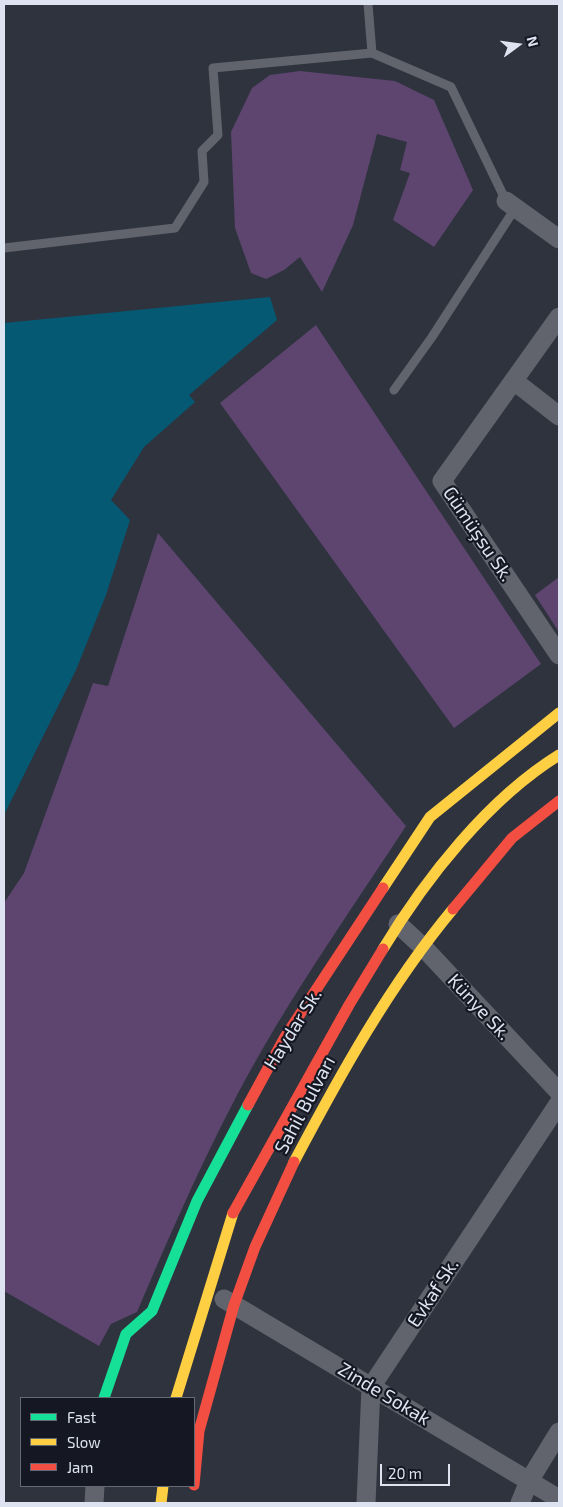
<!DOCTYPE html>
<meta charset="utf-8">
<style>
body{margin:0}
#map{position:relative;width:563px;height:1507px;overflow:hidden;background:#2f333e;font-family:"Exo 2",sans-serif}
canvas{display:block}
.frame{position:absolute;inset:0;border:5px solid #dde3f0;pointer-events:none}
.legend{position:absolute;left:20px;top:1397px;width:175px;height:90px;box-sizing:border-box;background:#151822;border:1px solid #656974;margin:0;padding:6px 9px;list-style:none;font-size:15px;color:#dde3f0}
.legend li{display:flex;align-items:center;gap:10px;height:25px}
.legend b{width:25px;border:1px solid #656974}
.north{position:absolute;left:493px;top:20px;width:50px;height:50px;-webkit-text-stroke:4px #151822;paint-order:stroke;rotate:76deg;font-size:14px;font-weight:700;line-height:20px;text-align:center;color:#dde3f0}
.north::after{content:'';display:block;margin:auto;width:18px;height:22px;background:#dde3f0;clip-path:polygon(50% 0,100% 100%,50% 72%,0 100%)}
.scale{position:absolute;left:380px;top:1464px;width:70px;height:22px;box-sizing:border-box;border:2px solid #dde3f0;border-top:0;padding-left:6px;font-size:15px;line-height:18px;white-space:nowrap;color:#dde3f0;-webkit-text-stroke:4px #151822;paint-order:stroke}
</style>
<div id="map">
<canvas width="563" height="1507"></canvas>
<div class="frame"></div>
<ul class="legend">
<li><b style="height:6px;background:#16e098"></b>Fast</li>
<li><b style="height:6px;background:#ffcf43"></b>Slow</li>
<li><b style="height:6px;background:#f24e42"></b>Jam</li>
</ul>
<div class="north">N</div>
<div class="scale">20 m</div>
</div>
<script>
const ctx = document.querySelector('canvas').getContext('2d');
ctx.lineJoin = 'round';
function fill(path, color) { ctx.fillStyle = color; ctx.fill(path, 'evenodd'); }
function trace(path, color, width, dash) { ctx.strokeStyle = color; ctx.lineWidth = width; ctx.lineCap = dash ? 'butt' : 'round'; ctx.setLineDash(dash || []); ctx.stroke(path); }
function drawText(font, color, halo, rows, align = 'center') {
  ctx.font = font + ' "Exo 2",sans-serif'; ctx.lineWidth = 4.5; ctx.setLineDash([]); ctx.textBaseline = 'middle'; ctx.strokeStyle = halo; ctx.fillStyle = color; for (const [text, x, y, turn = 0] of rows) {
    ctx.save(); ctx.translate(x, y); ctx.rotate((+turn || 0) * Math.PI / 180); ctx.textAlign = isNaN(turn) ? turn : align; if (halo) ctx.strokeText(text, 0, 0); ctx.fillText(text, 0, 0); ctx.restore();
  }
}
fill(new Path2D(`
 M300,71L395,81L434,100L473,190L434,247L393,220L410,173L400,170L407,142L377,134L353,225L322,292L300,257L284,270L266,279L251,273L235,228L231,132L252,88L270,75Z
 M316,325L541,664L454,728L220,403Z
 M158,533L406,826C363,892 317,958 276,1026C221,1117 179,1214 137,1312L111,1324L99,1346L4,1291V903L24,873L93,683L108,686Z
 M559,577V632L535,595Z`), '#5d456f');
fill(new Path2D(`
 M270,297L277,320L189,395L195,402L144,447L111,500L130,520L106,595L76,670L4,815V323Z`), '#055973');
trace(new Path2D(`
 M368,4L372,53
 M4,248L175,228L204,182L202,151L218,135L213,68L372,53L451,87L506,201
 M394,390L432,337L516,207`), '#61646c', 9);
trace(new Path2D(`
 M506,201L559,239
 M559,317L442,481L559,655
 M514,381L559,416
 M398,924L424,948L559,1092
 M224,1299L559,1499
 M94,1503L95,1486
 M366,1503L371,1387L559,1103
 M520,1503L529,1481L559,1432`), '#61646c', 19);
trace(new Path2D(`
 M104,1398L126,1334L152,1311L197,1201L248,1105`), '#16e098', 11);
trace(new Path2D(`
 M383,888L430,817L559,713
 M383,949C426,878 488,799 559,755
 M294,1162C340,1075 389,986 453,909
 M176,1398L233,1213
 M161,1503L163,1486`), '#ffcf43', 11);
trace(new Path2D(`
 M453,909L512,838L559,801
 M248,1105L285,1037L383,888
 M233,1213L349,1005L383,949
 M194,1485L199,1431L234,1305L255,1247L294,1162`), '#f24e42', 11);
drawText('19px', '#dde3f0', '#151822', [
 ["Gümüşsu Sk.",478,534,56],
 ["Künye Sk.",479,1007,47],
 ["Haydar Sk.",293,1029,-58],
 ["Sahil Bulvarı",305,1105,-62],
 ["Evkaf Sk.",433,1293,-57],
 ["Zinde Sokak",384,1394,31]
]);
</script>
